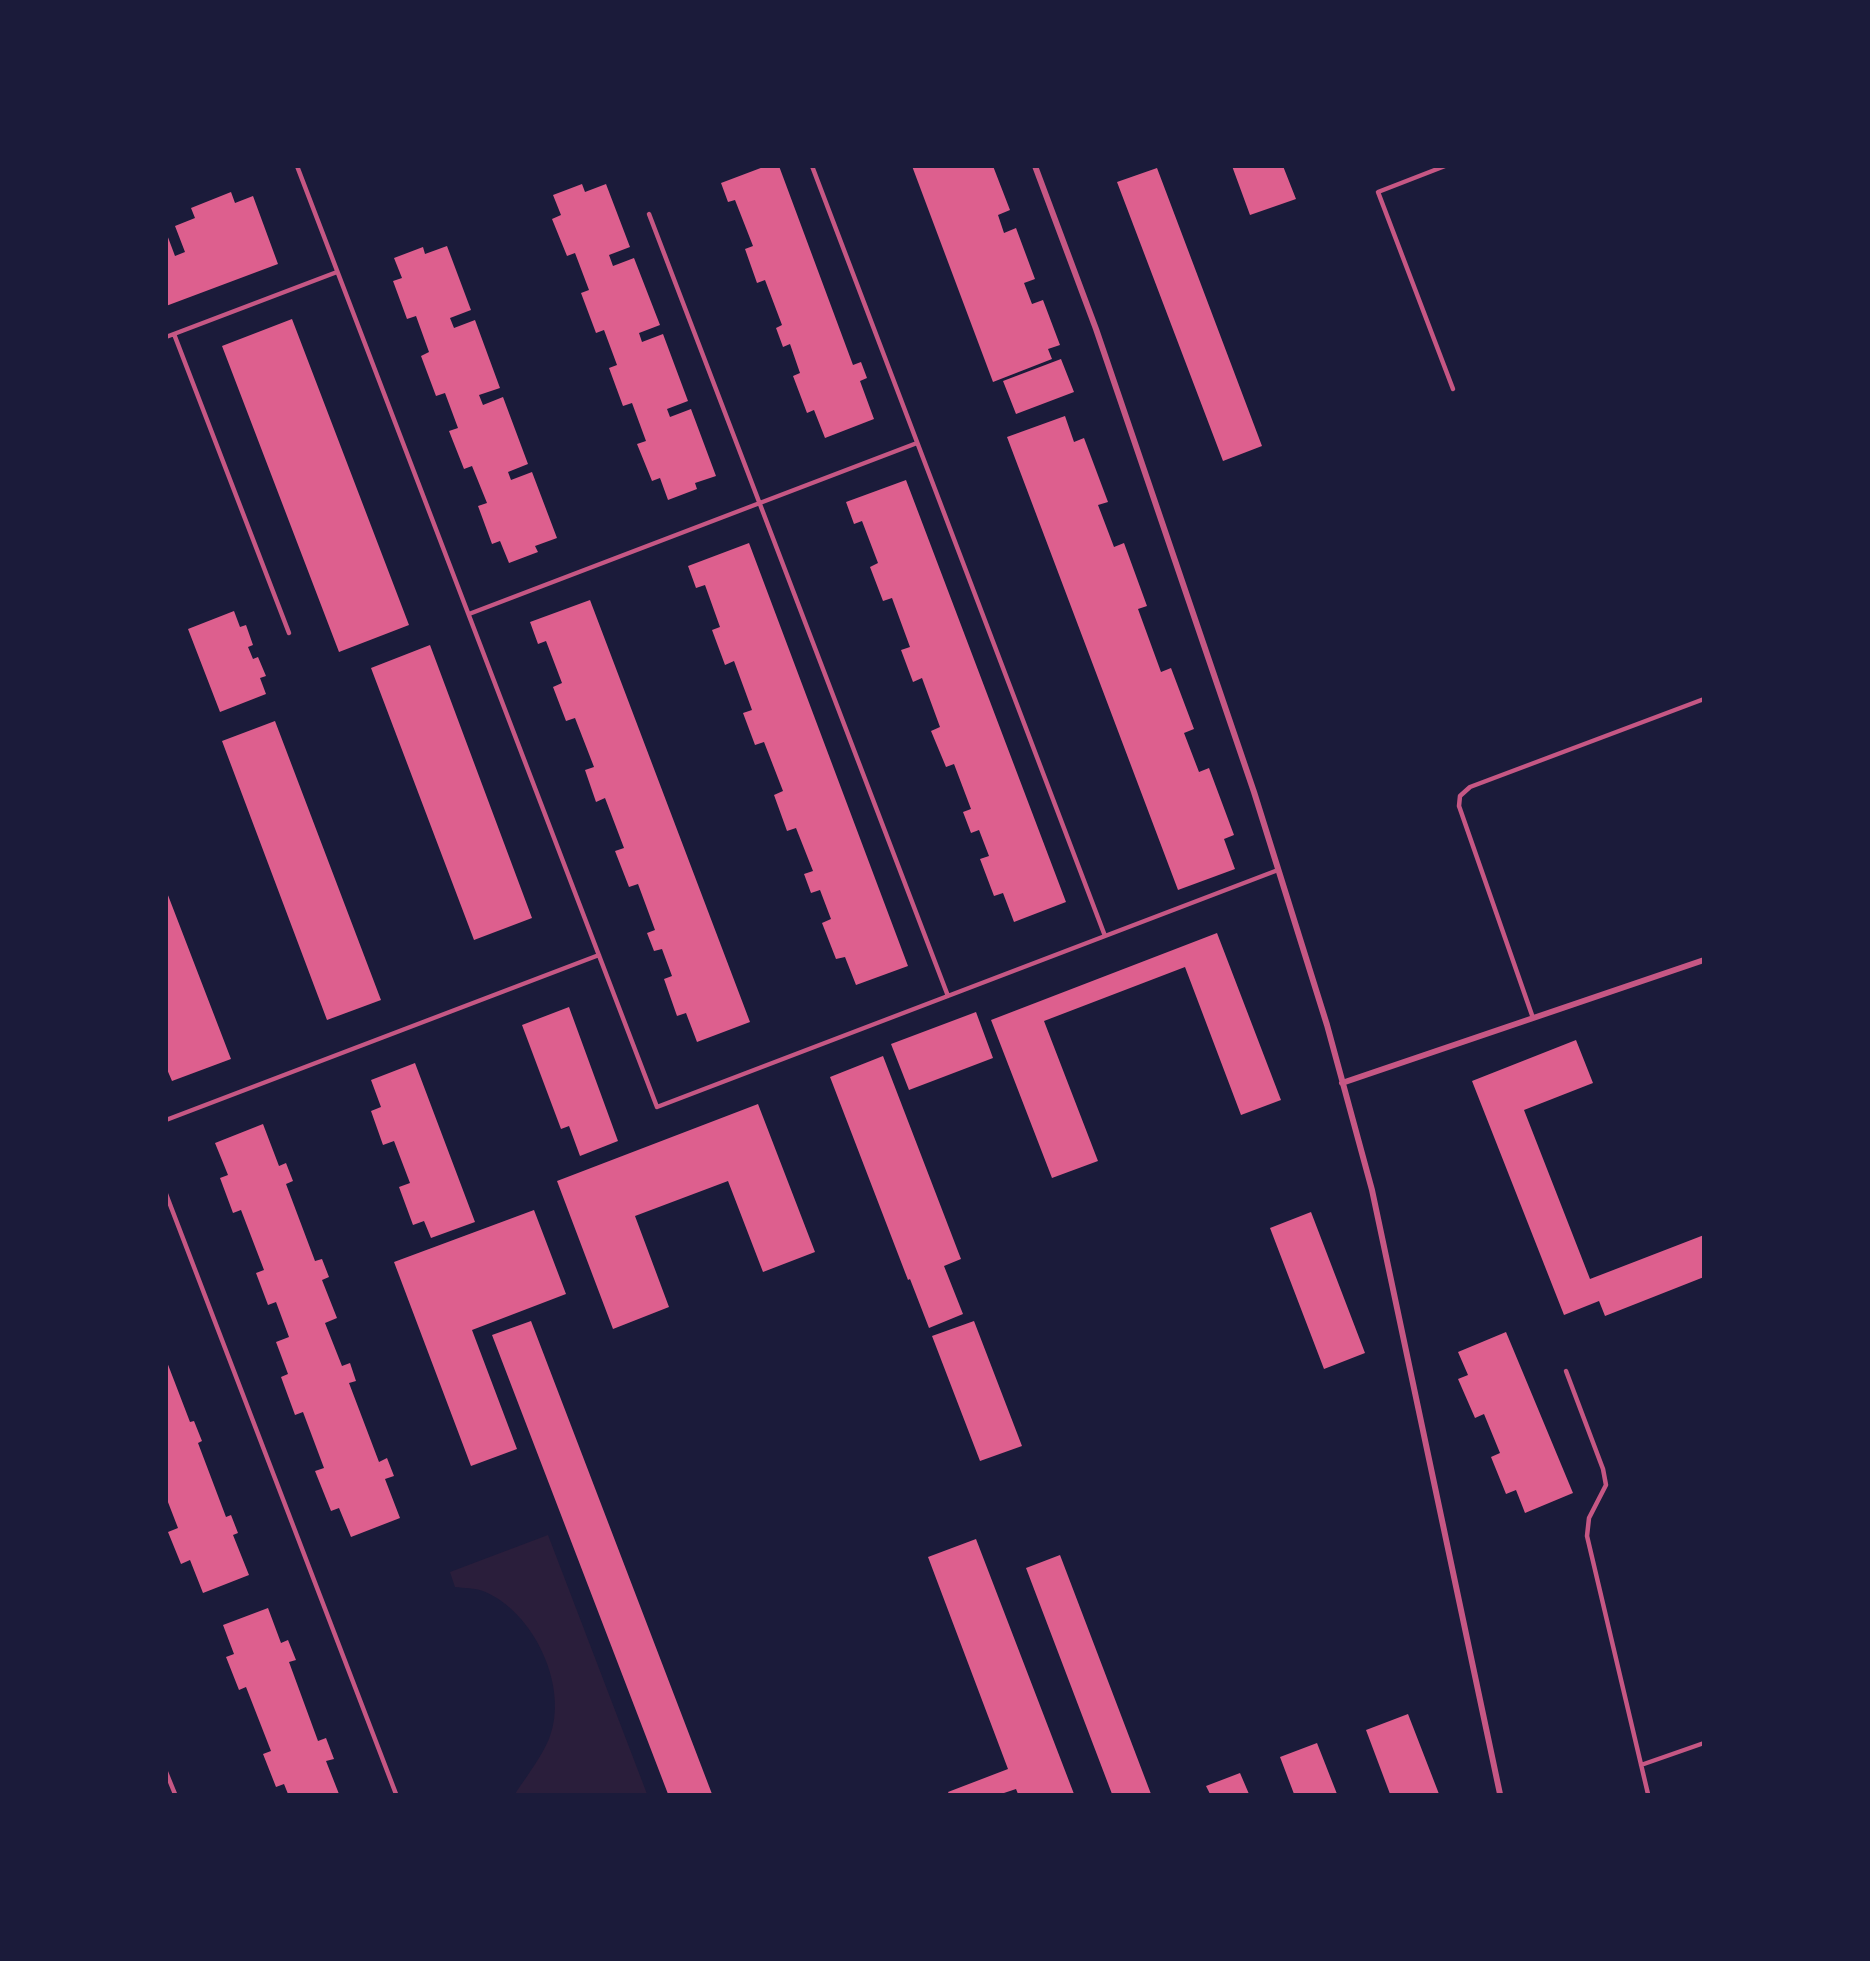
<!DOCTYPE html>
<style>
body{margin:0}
#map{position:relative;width:1870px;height:1961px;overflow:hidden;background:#1b1b3a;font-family:"PT Sans Narrow",sans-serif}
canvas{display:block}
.frame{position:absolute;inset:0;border:168px solid #1b1b3a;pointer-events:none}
</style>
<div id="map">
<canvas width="1870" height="1961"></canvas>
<div class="frame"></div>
</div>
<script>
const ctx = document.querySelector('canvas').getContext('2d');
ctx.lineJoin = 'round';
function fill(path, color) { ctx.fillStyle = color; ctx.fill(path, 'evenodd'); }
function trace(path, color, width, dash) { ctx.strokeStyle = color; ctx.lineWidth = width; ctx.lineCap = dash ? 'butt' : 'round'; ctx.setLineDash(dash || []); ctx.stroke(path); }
fill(new Path2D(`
 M548,1535L647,1794H515C526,1777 541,1758 549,1739C570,1688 534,1611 483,1591C475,1588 464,1588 455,1587L450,1572Z`), '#2a1e3b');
fill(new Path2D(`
 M766,166H779L853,365L861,362L867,378L860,381L874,419L825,438L814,410L807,413L793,376L800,373L790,344L783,347L776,328L782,325L765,280L757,283L745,249L753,246L735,200L728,202L721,183Z
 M912,166H993L1010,210L998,215L1004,233L1016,228L1035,279L1024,283L1032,304L1043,300L1060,345L1048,349L1052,359L993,382Z
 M1232,166H1283L1296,199L1250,215Z
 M1157,168L1262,446L1223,461L1117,182Z
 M582,184L585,192L606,184L630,247L609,255L613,266L634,258L660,325L639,333L642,342L663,334L688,401L667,409L670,417L691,409L716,476L695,483L697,489L668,500L660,478L652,481L637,444L646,441L632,403L623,406L609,368L617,365L604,330L596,333L581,293L589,290L575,253L567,256L552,219L561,215L553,195Z
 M231,192L235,203L253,196L278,264L166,306V232L175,256L185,252L175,226L195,218L191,208Z
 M447,246L471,310L450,318L454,328L475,320L500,388L479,395L483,405L503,397L528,464L508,472L511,480L532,472L557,538L535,546L538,552L509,563L500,541L492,544L478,506L487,503L472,466L464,469L449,431L458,428L445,393L436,396L421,356L429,352L416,316L407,319L393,281L402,278L394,258L423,247L425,254Z
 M292,319L409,625L339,652L222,346Z
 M1061,359L1074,392L1016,414L1003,381Z
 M1065,416L1074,442L1084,438L1108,502L1098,505L1114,547L1124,543L1147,606L1138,609L1161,672L1171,668L1194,729L1184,733L1199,772L1209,768L1234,835L1224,839L1235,869L1178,890L1007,437Z
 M906,480L1066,902L1014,922L1003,893L994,896L980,859L989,856L979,830L971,833L963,812L971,809L954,764L946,767L931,731L940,727L922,678L913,682L901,650L910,647L892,598L883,601L870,567L878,563L862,521L854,524L846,502Z
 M749,543L908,966L856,985L845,957L836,959L822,923L831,919L820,890L811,893L804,874L813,871L796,828L787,831L774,795L783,791L764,742L755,745L743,713L752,710L734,661L725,665L712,630L720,627L705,585L696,588L688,566Z
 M590,600L750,1022L697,1042L686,1013L677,1016L664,979L672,976L662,949L654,951L647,933L655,930L638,884L629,887L615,851L624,848L605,798L596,802L585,770L594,767L575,718L566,721L553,687L562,683L546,641L538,644L530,622Z
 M234,611L240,627L246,625L253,645L248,647L253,659L258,657L266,676L260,678L266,694L220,712L188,629Z
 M430,645L532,918L474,940L371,668Z
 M275,721L381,1000L327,1020L222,741Z
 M166,890L231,1059L172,1081L166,1067Z
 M1217,933L1281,1100L1241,1115L1185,967L1044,1021L1098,1161L1052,1178L991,1020Z
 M569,1007L618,1141L580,1156L569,1126L561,1129L522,1025Z
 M976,1012L993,1058L909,1090L891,1044Z
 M1576,1040L1593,1083L1524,1110L1590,1279L1704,1235V1277L1605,1316L1599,1301L1564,1315L1472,1081Z
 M883,1056L961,1259L944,1266L963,1314L929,1328L910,1279L908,1280L830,1077Z
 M415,1063L475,1222L431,1238L424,1221L413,1225L399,1187L410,1183L394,1141L383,1145L371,1111L381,1107L371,1080Z
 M758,1104L815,1252L763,1272L728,1181L635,1216L669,1307L613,1329L557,1181Z
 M263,1124L279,1166L286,1163L293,1181L286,1184L315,1261L322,1259L329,1277L322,1280L337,1318L325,1323L342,1366L350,1363L356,1381L349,1383L379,1462L387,1458L394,1476L385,1479L400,1518L351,1537L339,1508L331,1511L315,1471L324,1468L303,1412L295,1415L281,1377L288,1374L276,1342L289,1337L276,1302L268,1305L256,1273L264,1270L241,1210L233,1213L220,1178L228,1175L215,1143Z
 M534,1210L566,1294L472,1330L517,1449L471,1466L394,1262Z
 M1311,1212L1365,1353L1324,1369L1270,1228Z
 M531,1321L712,1794H668L492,1335Z
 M974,1321L1022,1446L980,1461L932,1336Z
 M1506,1332L1573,1493L1525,1513L1516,1490L1506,1494L1491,1457L1500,1453L1484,1414L1475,1418L1458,1379L1468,1375L1458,1352Z
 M167,1362L190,1422L194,1421L202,1441L198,1443L226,1517L231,1515L238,1533L233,1535L249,1575L203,1593L190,1560L181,1564L168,1532L178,1528L166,1497Z
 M976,1539L1074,1794H1018L1016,1789L1001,1794H949L948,1792L1008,1769L928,1557Z
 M1060,1555L1151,1794H1112L1026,1568Z
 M268,1608L281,1643L288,1640L296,1660L289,1662L318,1741L326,1738L334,1759L326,1761L339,1794H288L284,1784L276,1787L263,1754L271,1751L246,1687L239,1690L226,1657L234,1654L223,1625Z
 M1408,1714L1439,1794H1390L1366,1730Z
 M1317,1743L1337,1794H1294L1280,1757Z
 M1240,1773L1249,1794H1210L1206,1786Z`), '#dd5f8e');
trace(new Path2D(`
 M297,166L657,1107L1278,870
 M812,166L1105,936
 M1445,166L1378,192L1453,389
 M649,214L948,996
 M174,334L289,633
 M166,337L337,272
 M469,614L917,443
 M1533,1018L1459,806L1460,796L1470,787L1704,699
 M166,1120L599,955
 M166,1194L396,1794
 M1566,1371L1603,1469L1606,1485L1589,1518L1587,1536L1648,1794
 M1641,1765L1704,1743
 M166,1772L175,1794`), '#c65784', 4.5);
trace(new Path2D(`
 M1035,166L1096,329L1254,792L1327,1025L1372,1190L1500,1794
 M1342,1083L1704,960`), '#c65784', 6);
</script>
